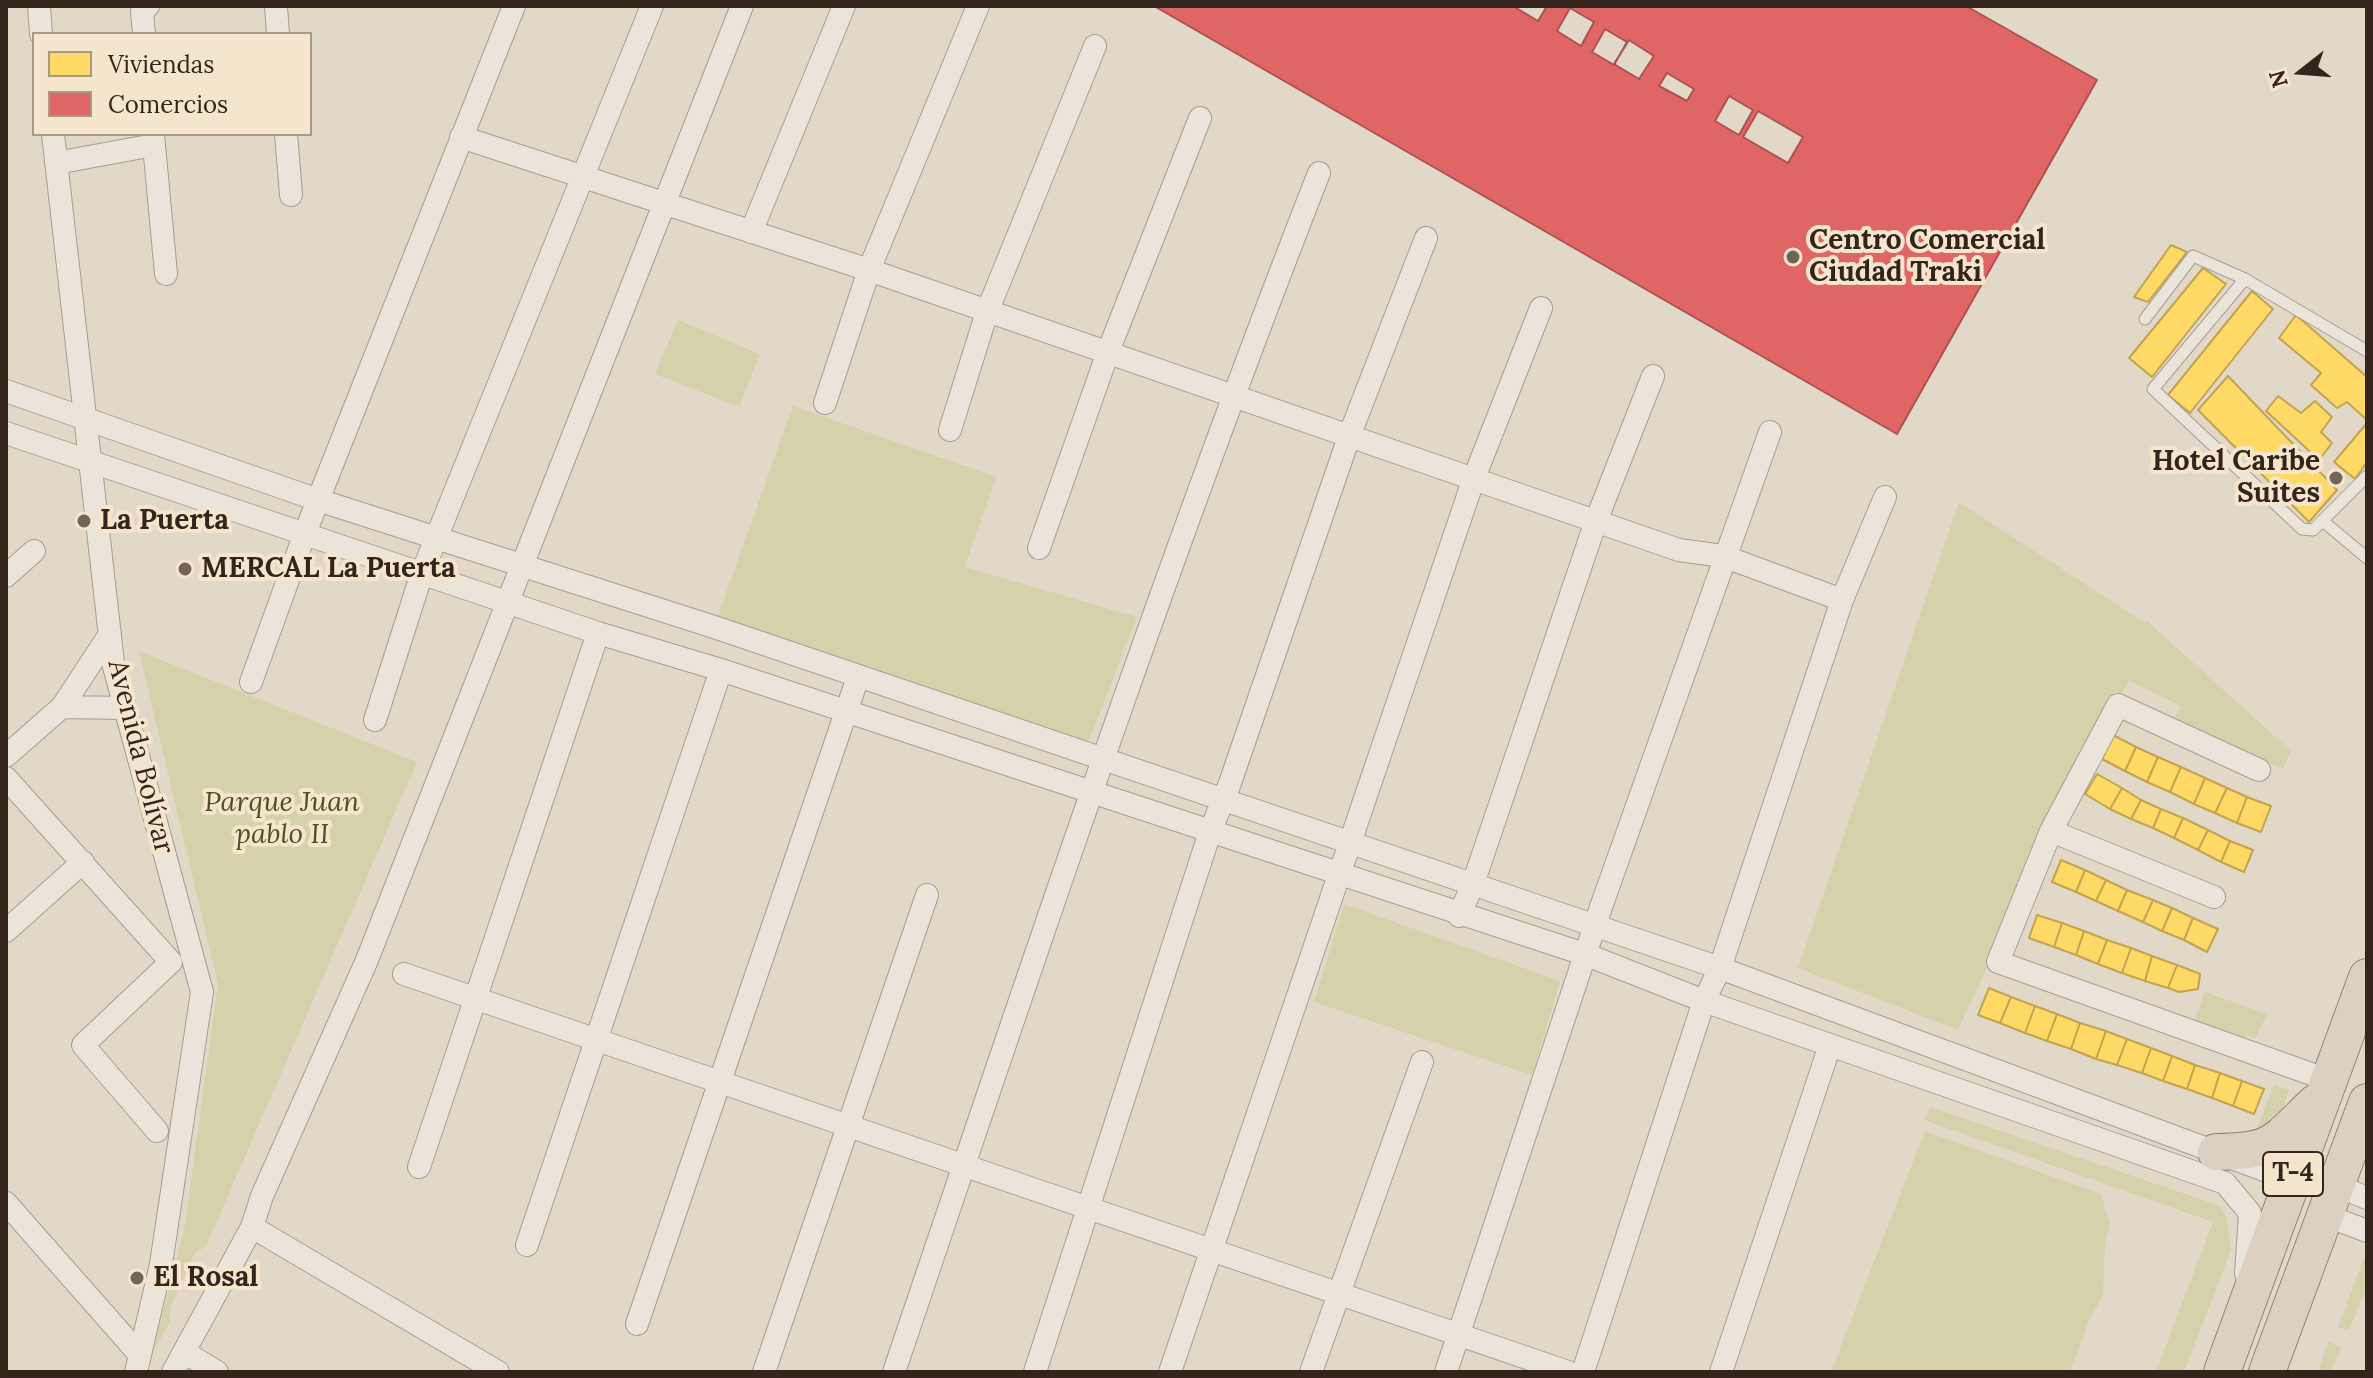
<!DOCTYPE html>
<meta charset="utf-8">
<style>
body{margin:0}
#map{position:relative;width:2373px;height:1378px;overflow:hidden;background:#e2d8c8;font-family:Lora,serif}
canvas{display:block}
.frame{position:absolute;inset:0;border:8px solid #34251c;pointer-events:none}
.legend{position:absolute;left:32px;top:32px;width:280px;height:104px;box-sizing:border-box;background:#f5e5cd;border:2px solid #a89886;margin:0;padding:10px 14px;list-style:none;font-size:24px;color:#34251c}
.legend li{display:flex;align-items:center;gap:16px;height:40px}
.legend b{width:40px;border:2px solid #a89886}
.north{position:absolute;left:2261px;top:32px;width:80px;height:80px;-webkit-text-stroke:6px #f5e5cd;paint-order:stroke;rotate:253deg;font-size:22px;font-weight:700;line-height:32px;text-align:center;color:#34251c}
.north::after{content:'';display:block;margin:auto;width:28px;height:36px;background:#34251c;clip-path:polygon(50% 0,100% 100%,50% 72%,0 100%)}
</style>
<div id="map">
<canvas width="2373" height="1378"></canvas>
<div class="frame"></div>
<ul class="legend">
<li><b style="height:22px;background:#ffd966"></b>Viviendas</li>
<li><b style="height:22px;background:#e06666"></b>Comercios</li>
</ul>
<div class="north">N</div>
</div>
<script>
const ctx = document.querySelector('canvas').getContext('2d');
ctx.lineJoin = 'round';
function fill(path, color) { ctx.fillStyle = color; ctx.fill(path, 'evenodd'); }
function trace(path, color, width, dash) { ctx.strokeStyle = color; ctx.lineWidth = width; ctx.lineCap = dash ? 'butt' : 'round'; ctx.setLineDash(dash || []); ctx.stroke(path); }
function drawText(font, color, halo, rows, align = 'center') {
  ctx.font = font + ' Lora,serif'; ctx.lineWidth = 8; ctx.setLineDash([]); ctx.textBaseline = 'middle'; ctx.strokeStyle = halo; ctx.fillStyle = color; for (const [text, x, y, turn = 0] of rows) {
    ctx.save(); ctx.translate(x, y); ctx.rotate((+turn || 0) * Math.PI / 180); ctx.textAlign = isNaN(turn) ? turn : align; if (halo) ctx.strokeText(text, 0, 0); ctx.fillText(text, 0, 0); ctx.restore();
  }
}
fill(new Path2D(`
 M678,320L760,354L739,407L655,374Z
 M793,406L996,477L965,567L1137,617L1088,743L714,627Z
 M1959,502L2145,623L2147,621L2291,751L2283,769L2174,719L2181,706L2129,681L2122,694L2115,691L1958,1030L1798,968Z
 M139,651L417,762L206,1246L194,1254L170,1308V1323L153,1351L185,1225L218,984Z
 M1344,904L1560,981L1532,1075L1314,1002Z
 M2205,992L2267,1014L2255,1039L2246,1034L2242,1043L2193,1024Z
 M2274,1085L2289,1090L2278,1122L2254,1135Z
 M1930,1107L2218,1205L2227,1217L2231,1250L2184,1372H2156L2213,1222L1924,1120Z
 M1925,1131L2101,1194L2110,1225L2105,1244L2103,1296L2089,1320L2070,1372H1831Z
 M2367,1249V1287L2349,1330L2338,1328Z
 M2328,1342L2341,1347L2331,1372H2318Z`), '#d5d1aa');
const homes = new Path2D(`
 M2171,245L2187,252L2148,302L2134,297Z
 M2203,268L2226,284L2152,377L2129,358Z
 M2252,291L2273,309L2190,413L2168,395Z
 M2296,315L2367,377V420L2347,402L2337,408L2311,385L2321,373L2279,338Z
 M2228,376L2337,490L2309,522L2198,410Z
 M2278,396L2301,413L2315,401L2332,417L2321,432L2332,443L2319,460L2266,411Z
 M2367,423V462L2355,479L2334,462Z
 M2113,735L2136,747L2125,771L2102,759Z
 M2136,747L2158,757L2147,782L2125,771Z
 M2158,757L2181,767L2170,792L2147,782Z
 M2181,767L2205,778L2194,804L2170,792Z
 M2097,774L2122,788L2110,809L2085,794Z
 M2205,778L2227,788L2215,813L2194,804Z
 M2122,788L2141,800L2131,819L2110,809Z
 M2227,788L2247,797L2237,823L2215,813Z
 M2247,797L2271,806L2261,832L2237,823Z
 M2141,800L2161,809L2153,828L2131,819Z
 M2161,809L2183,818L2174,838L2153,828Z
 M2183,818L2208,830L2198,850L2174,838Z
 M2208,830L2230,841L2221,862L2198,850Z
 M2230,841L2253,850L2244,872L2221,862Z
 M2061,860L2085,870L2076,892L2052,882Z
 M2085,870L2106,880L2096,901L2076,892Z
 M2106,880L2127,890L2118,911L2096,901Z
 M2127,890L2153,900L2143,922L2118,911Z
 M2153,900L2172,908L2162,931L2143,922Z
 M2172,908L2193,918L2184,940L2162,931Z
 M2037,915L2062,923L2054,947L2029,938Z
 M2193,918L2218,929L2207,952L2184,940Z
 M2062,923L2084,931L2076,955L2054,947Z
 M2084,931L2107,940L2098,964L2076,955Z
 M2107,940L2131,948L2122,973L2098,964Z
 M2131,948L2152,956L2145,981L2122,973Z
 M2152,956L2177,965L2168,988L2145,981Z
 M2177,965L2200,974L2198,989L2179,992L2168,988Z
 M1989,988L2011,997L2000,1023L1978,1015Z
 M2011,997L2035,1006L2025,1033L2000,1023Z
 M2035,1006L2057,1014L2047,1041L2025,1033Z
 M2057,1014L2080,1023L2071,1049L2047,1041Z
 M2080,1023L2106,1031L2096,1059L2071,1049Z
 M2106,1031L2127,1039L2117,1065L2096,1059Z
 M2127,1039L2151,1048L2142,1073L2117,1065Z
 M2151,1048L2172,1056L2163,1081L2142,1073Z
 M2172,1056L2195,1065L2187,1089L2163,1081Z
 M2195,1065L2220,1073L2212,1098L2187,1089Z
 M2220,1073L2242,1081L2233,1106L2212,1098Z
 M2242,1081L2264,1089L2254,1114L2233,1106Z`);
fill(homes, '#ffd966');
trace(homes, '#c2a350', 2);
const shops = new Path2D(`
 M1154,6H1966L2097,80L1897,434Z
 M1513,6H1547L1538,21Z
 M1570,8L1594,22L1581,46L1557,31Z
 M1605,29L1627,42L1614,65L1592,52Z
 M1629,40L1654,56L1639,79L1614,64Z
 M1667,73L1694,89L1687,101L1659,86Z
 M1729,96L1753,110L1739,135L1715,121Z
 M1758,111L1803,137L1788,163L1743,137Z`);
fill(shops, '#e06666');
trace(shops, '#ac5250', 2);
const service = new Path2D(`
 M2145,319L2193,256L2245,279
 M2367,351L2245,279L2153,389L2302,529L2313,530L2367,476
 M2324,522L2367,558`);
const minor = new Path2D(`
 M39,6L41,34
 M276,6L278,34
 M144,34L142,12L148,6
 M53,134L113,663L202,992L161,1264L136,1372
 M286,134L291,195
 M461,137L869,270L1679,550L1723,556L1842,600
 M154,145L166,274
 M56,163L154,145L153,134
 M751,232L844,6
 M6,391L318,500L714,627L1720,968L2291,1180
 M825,403L869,270L978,6
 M950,430L987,312L1095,46
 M6,433L598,633L721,670L1587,955L1704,1001L2225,1183L2250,1213L2246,1274
 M1039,548L1108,352L1200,118
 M6,576L34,551
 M251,682L305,533L514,6
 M62,707L125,708
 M375,720L422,573L652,6
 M6,756L62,707L110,634
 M2259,770L2118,705L2051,831L1998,962L2328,1080
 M6,778L171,962L83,1045L157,1131
 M2051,831L2214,897
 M1459,916L1473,884L1596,521L1653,376
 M6,931L83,862
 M404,974L1568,1372
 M419,1167L598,633
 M2338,1186L2367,1198
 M6,1203L140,1355
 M2325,1215L2367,1231
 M252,1227L498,1372
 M527,1245L721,670
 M637,1324L858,677
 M184,1352L217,1372
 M173,1372L252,1227L262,1196L367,960L742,6
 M764,1372L927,895
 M894,1372C1030,970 1164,568 1319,173
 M1035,1372L1210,832L1230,783L1350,434L1426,238
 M1170,1372L1474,478L1541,308
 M1311,1372L1422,1062
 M1446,1372L1601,907L1770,432
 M1583,1372L1704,1001L1720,968L1842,600L1885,497
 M1721,1372L1830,1045`);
const trunk = new Path2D(`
 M2216,1152C2276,1151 2273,1143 2315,1103
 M2222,1372L2367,977
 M2267,1372L2367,1102`);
trace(service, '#a79d92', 13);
trace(minor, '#a79d92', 24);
trace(trunk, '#8c8379', 38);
trace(service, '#eae4db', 11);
trace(minor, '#eae4db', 22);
trace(trunk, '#dcd0c3', 36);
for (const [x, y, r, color] of [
 [1793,257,8,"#716458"],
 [2336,478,8,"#716458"],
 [84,521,8,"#716458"],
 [185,569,8,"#716458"],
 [137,1278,8,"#716458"]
]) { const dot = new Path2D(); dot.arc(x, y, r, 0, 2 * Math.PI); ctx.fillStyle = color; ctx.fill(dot); trace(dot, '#f5e5cd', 3); }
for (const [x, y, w] of [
 [2293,1174,60]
]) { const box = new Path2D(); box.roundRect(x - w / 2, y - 22, w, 44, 6); ctx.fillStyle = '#f5e5cd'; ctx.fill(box); trace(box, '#34251c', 2); }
drawText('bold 26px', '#34251c', null, [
 ["T-4",2293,1174]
]);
drawText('bold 28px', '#34251c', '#f5e5cd', [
 ["Centro Comercial",1809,241],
 ["Ciudad Traki",1809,273],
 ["Hotel Caribe",2320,462,"right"],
 ["Suites",2320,494,"right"],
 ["La Puerta",100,521],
 ["MERCAL La Puerta",201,569],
 ["El Rosal",153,1278]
], 'left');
drawText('28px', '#34251c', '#f5e5cd', [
 ["Avenida Bolívar",140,757,76]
]);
drawText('italic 28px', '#4b5122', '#f5e5cd', [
 ["Parque Juan",282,803],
 ["pablo II",282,835]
]);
</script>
